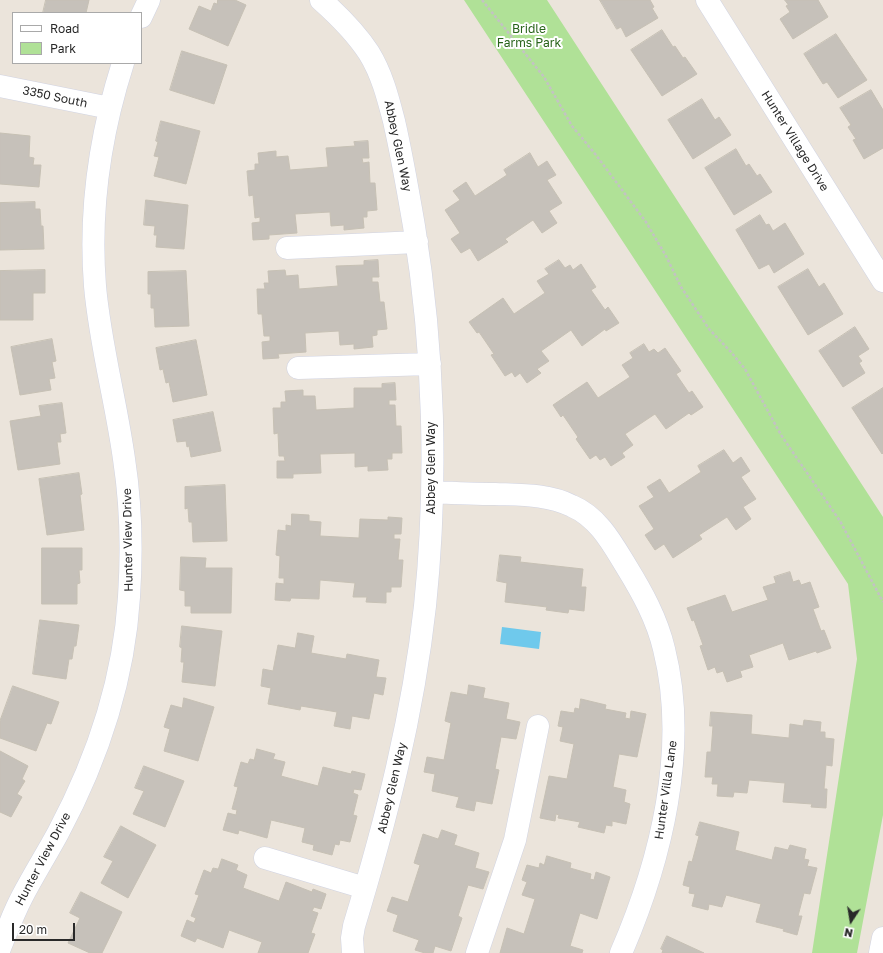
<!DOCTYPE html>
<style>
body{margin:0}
#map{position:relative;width:883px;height:953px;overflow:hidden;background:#ebe4db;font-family:"Golos Text",sans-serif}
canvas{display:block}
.legend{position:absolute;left:12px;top:12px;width:130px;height:52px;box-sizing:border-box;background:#fff;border:1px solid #a9a9a9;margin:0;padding:5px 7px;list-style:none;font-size:12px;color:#292929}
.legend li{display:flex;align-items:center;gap:8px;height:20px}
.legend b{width:20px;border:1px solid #a9a9a9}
.north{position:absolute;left:831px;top:901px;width:40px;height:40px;-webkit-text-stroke:3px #fff;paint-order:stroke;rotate:192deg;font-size:11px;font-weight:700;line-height:16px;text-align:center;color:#292929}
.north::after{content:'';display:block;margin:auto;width:14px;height:18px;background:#292929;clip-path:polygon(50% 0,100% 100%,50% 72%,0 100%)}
.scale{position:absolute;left:12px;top:923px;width:63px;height:18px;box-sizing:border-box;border:2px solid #292929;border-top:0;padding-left:5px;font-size:12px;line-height:14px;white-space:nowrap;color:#292929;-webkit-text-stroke:3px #fff;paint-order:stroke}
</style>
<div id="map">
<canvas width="883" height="953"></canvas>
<ul class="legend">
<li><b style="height:5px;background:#fff"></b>Road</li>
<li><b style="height:11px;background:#b0e197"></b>Park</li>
</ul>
<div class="north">N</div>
<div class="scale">20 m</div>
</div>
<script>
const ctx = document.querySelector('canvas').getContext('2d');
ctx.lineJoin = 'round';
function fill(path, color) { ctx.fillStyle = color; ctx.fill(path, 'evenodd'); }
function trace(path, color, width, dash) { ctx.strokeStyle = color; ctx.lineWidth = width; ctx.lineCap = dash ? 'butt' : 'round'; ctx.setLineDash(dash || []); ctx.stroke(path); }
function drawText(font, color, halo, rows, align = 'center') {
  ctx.font = font + ' "Golos Text",sans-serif'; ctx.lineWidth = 4; ctx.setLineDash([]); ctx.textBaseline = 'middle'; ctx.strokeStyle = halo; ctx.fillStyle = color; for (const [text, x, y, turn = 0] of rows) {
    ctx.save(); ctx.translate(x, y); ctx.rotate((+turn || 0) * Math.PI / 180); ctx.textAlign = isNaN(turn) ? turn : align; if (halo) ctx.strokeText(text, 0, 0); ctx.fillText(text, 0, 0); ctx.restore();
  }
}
fill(new Path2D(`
 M464,0H547L883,517V815L857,953H812L857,659L848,584Z`), '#b0e197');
fill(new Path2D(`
 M502,627L541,632L539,649L500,644Z`), '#6fc9ec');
const building = new Path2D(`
 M46,0H89L86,13H43Z
 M218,0H235L246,5L228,46L189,29L199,6L211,11L214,3L217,4Z
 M600,0H650L654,7L652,8L658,18L626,37L621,27L617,29Z
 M785,0H818L828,17L793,39L780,19L790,12L786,6L788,5Z
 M662,30L673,47L675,46L683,58L685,57L697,74L662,96L631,50Z
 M836,34L867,80L838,98L827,82L823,84L804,54Z
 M182,51L227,65L214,104L170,90Z
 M871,90L883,110V148L864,159L853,140L856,139L848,127L851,125L840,108Z
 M702,99L715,120L719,117L731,135L693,159L668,120Z
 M161,121L200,131L186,184L154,176L159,157L154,156L158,142L156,141Z
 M0,133L30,136L29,157L34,158L33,165H41L39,187L0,184Z
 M368,141L369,158H362L363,163L369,162L370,183H375L377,210L367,211V217H363L364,228L344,230V225L331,226L330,212L295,214L297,233L269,235V239L253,240L252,223L260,222V217L255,218L253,195L249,196L247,171L255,170V164H259L258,153L276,151V157L288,156L290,170L328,167L326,148L355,146L354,142Z
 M736,149L746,166L749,164L757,176L760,174L772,192L734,215L705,168Z
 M530,153L538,167L547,161L556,175L547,180L562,203L549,211L557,223L542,233L533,220L505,239L508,242L478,261L470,248L461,253L451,239L460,233L445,210L460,200L453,191L466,182L475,196L507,175L504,170Z
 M146,200L188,205L184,249L156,247L157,235H154L155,226L144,225Z
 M35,202V209H40L41,226H43L44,249L0,250V203Z
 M760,215L766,225L769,224L773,231L785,223L804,254L774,273L769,264L759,269L736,230Z
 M378,260L379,277H372V282H378L380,302H384L387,329L377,330V335L372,336L373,347L354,349V344L340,345L339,331L305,333L306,352L278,354L279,358L263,359L262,342L270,341V336H264L262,314H258L257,289H265L264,283H269L268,271L285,270L286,276L298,275L299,289L338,286L336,266L364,265V261Z
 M559,260L565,268L570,265L573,270L581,264L596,287L591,290L605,310L608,307L619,323L606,331L605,329L582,346L571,330L541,351L549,361L537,369L541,373L527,383L520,373L515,377L512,372L505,376L491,355L494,354L479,332L477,333L469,322L503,298L514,314L545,293L537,281L549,274L545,269Z
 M808,269L819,287L824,283L843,314L808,335L778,287Z
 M45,270V293H33V320H0V271Z
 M186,271L189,326L155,327L154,308H151V294H148V272Z
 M855,327L869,349L858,356L862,361L859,363L865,373L843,387L819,351Z
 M52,339L56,361L52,362L55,378L49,379L51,390L20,395L11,347Z
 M196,340L207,395L173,402L169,382L166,383L163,369L160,370L156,348Z
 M644,344L649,352L654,349L658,353L665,348L681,371L676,374L689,393L692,391L703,407L691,415L689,413L666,429L655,414L625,434L633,445L622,453L625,457L611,466L605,457L600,460L596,455L590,459L576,439L578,437L563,415L561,417L553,405L587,382L598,398L630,377L622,365L633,358L630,353Z
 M395,383L396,400H389V405H395L396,426H401L402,453H392V459H387L388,470L368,471V466L355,467V453L320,454L321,473L293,474V478H277V461H285L284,456H279L278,433L274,434L273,408H281V402H286L285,391L303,390V396H315L316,410L354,408V388H382V384Z
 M883,388V453L882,454L852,408Z
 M62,403L66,433L60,434L61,442H57L60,464L18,470L10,421L41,416L39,406Z
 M213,412L221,451L191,457L189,446L187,447L186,441L177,442L173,420Z
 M724,450L733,463L741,457L750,471L741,477L756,499L743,507L751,519L736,530L727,517L699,535L702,539L673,558L664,544L655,550L645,535L654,529L639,506L654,497L647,487L660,479L669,493L701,472L698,466Z
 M79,473L82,494L80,495L84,530L47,535L39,479Z
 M225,485L227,541L193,542L192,522H189L188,508L185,509V487Z
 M292,514L309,515V521L321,522L320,536L359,538L360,519L388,520V517L402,518L401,534H394V539H400L398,560H403L401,587H391V592H386V603L366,602L367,597H353L355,583L320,580L319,599L291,598L290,601L275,600L276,583L284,584V578H279L280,556L276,555L278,530L286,531V525L291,526Z
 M42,548H82V570H79L80,583L77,584V604H42Z
 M500,555L521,557L520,562L583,569L581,587H586L584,611L569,609L568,613L546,610L547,607L505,602L507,583L497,581Z
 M181,557L206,558L205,568H232L231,613H191V606H185V591L180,590Z
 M790,572L793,582L799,580L801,585L810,582L819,607L813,609L821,631L824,630L831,648L817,653L816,651L789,660L783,643L749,655L753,667L740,671L742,677L727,682L723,671L717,673L715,667L708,670L700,646L703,645L694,620L692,621L687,608L725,595L732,612L768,600L763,587L776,583L774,577Z
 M40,620L79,625L76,646H74L72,659H69L66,679L33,674Z
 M182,626L222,631L215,686L182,682L184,662H181L182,648L180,647Z
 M298,633L314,636L311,653L346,659L347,654L379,660L376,677L386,678L383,695L374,693L369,719L352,716L350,729L334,726L337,712L301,706L300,710L268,704L271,688L261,686L263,669L273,671L278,645L295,648Z
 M469,685L485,688L483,698L509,703L506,719L520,722L516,739L501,737L495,769L499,770L492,804L476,801L474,811L456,807L459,797L432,791L435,774L424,772L427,757L444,760L451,723L445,721L451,692L467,695Z
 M13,686L59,702L51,724L47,723L36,751L0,738V721Z
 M184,698L214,707L198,761L164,751L170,729L164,727L171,705L182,708Z
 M581,699L606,705L605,709L626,713L625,718L630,719L631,711L646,714L637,757L619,754L613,787L626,790L624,802L630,804L626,824L612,821V826L606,825L604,833L578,827L580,822L558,818L559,815L556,814L555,821L540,818L549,776L567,779L574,744L560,741L563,727L558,726L561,711L574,713L575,708L579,709Z
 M711,712L752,715L751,734L789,738L790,724L803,726L804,720L821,722L820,732H825V738L834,739L832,766L826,765L824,789H827L826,808L811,807L812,804L783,802L785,783L749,780L747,793L734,792L733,797L717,796L718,784H712L713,777H705L707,752H711L713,726H710Z
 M257,749L275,754L273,759L285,762L281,776L318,786L323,767L351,774L352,771L365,774L361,790L354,789L353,793L358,795L353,815L357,816L350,842L340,840L339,845L335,844L332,855L313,850L314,845L302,842L305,828L271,820L267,838L239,830L238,834L223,830L228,813L236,815L237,810L232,809L238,787L234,786L241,762L248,764L250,759L254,760Z
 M0,751L28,766L22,779L25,781L17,794L22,797L11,817L0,812Z
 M144,766L184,781L165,827L133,814L144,791L135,788Z
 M700,822L739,832L735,850L772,860L775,847L788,850L790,845L806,849L804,859L809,860L807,866L817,868L810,894L804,893L798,916H802L797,935L783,931L784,929L756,922L761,904L726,895L722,907L709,904L708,910L692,906L695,894L689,893L690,887L683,885L689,861L692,862L699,836L696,835Z
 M121,826L156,845L128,898L101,883L113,861L104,857Z
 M442,830L457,835L454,845L479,853L475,868L489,872L483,889L468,885L458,916L462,918L451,951L435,946L433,953H425L415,950L419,940L393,931L398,915L387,911L392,897L408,902L420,865L414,863L423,834L438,839Z
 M547,856L571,863L570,868L591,874L590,879L594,880L596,872L610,877L597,919L580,913L570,946L583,950L582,953H500L507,928L524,934L535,899L522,895L527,882L522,880L527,865L539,868L540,863L544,865Z
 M222,859L238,865L236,870L247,875L243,888L279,901L286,882L312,892L313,889L326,894L321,909L314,907L312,911L318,913L311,933L315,934L308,953H258L262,942L229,930L223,948L197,938L195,942L181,936L187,920L194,923L196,918L191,916L199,895L195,894L204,870L211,873L213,868L218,869Z
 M81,892L122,912L102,953H90L68,943L80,918L70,913Z
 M667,936L704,953H662L663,950L661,949Z`);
fill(building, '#c6c1ba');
trace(building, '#c6c0b4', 1);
const minor = new Path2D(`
 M321,0C339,16 356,33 369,53C382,74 388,98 394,121C402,156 408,191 414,226C434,349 438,481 425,606C413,715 386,821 354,926L352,938L353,953
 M707,0L883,281
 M141,17L149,0
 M0,86L110,108
 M287,248L417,242
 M298,368L430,364
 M432,492C453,493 474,494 495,494C521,495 548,494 572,506C598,517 612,543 626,566C642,592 657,619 664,649C689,748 661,861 621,953
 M265,858L365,888
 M0,948C7,931 13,914 22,897C33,876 46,855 58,833C97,760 124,679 129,597C132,551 131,504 124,459C116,401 100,344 95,286C89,210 100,135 123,63
 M477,953L515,840L538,726
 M880,953L883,938`);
trace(minor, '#d0d3e2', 23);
trace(new Path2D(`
 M482,0L544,77L572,126L596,155L646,222L666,256L681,287L709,329L731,352L745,369L781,435L840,521L883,602`), '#c3c3c3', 2.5, [3, 2]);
trace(minor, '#fff', 22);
drawText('12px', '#29641b', '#fff', [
 ["Bridle",529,29],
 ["Farms Park",529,43]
]);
drawText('12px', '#292929', '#fff', [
 ["3350 South",55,97,12],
 ["Hunter Village Drive",795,141,58],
 ["Abbey Glen Way",398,146,78],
 ["Abbey Glen Way",431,468,-90],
 ["Hunter View Drive",128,540,-91],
 ["Abbey Glen Way",392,788,-77],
 ["Hunter Villa Lane",666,790,-82],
 ["Hunter View Drive",43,859,-62]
]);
</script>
